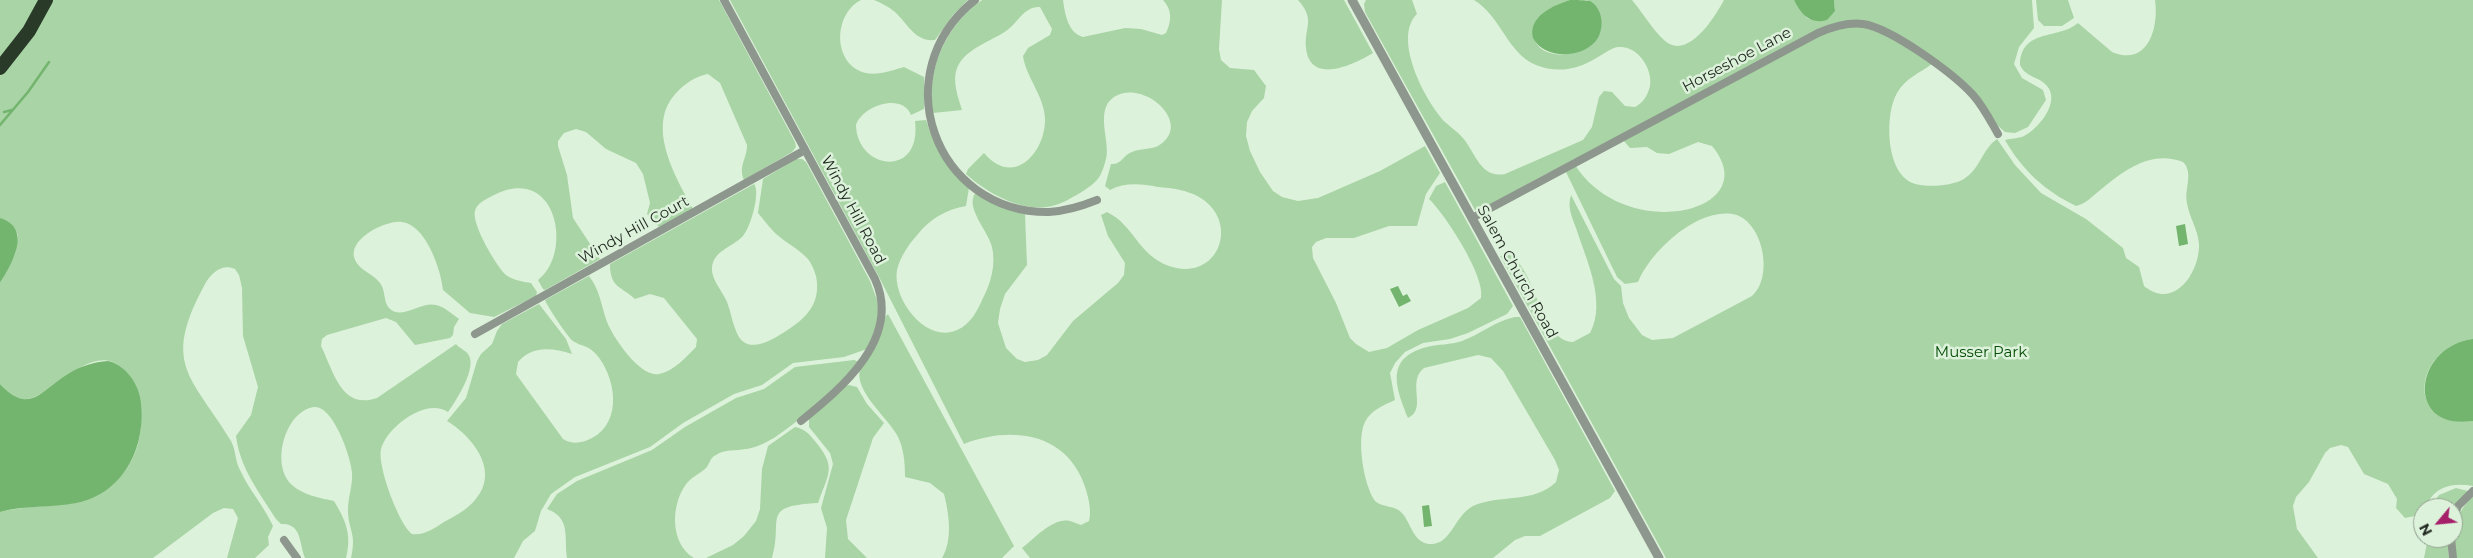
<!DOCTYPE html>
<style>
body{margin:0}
#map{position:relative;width:2473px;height:558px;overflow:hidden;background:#ddf2db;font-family:Montserrat,sans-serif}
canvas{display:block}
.north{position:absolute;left:2413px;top:498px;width:50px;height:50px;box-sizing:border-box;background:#ddf2db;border:1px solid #91a08f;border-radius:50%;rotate:242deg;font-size:14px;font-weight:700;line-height:20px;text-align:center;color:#1e261e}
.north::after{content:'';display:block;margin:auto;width:18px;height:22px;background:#a51f69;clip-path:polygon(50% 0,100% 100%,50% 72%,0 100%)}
</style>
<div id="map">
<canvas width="2473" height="558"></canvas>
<div class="north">N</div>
</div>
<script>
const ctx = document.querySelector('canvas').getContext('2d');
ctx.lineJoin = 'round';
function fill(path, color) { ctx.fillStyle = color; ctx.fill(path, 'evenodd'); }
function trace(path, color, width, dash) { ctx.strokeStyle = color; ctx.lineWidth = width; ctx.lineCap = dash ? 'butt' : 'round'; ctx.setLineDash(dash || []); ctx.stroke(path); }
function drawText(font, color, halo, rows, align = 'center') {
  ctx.font = font + ' Montserrat,sans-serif'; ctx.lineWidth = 5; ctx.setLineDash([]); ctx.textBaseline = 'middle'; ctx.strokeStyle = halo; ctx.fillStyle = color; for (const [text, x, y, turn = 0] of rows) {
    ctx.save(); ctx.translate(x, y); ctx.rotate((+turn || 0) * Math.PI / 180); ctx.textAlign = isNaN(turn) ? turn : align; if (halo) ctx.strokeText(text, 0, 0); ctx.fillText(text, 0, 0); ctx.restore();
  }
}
fill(new Path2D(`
 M0,0H41L30,20L0,59Z
 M52,0H719L795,142L796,147L792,152L744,180C738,166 747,159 747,145L720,83L708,74C696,76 686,83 678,91C644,124 675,176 693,209L659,227L647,214L650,203L643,174L636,163L606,149L586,132L576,129L564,133L558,141V146L567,175L573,218L600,259L545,290L543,289L538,280C574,253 557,161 492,196C486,199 476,204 475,211C471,223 496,266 506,275C513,280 523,282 531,283L537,292L536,296L494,317L470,313L443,290C441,270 426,225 402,222C385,220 346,240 355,260C360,271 374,274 380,283C386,291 383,301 389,308C401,321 421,301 436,305C445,307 452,314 459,319L454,327L453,335L450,338L415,345L396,322L386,318L327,335L322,339L321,346C334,372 341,410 377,398L456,344C459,348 465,350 468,354C478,367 456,401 448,412C426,397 387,427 381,449C377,466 399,524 412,534C423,536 435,528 444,522C455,516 467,510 475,500C501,471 472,436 447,421L466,398L477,361L481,354L492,344L497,331L502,324L539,304L566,339L572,354C552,348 533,345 518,362L516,374L563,439C573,445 582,443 592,438C623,422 616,377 596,354C586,344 582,347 573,341C569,339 547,306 545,300L589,276C600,290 601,305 607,322C613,337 640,378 659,374C674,371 686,357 696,347L697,339L664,298L650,294L635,299C621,286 610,288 610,264L754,184C761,192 750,230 742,237C732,247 713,251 712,268C711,279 723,292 727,302C731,312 732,322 736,331C746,358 774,339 789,329C809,316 821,301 816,276C814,270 812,264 808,259C799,249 786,243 775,233C769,227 764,220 758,213L763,179L796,159H802L806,162L870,281L877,300L879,308L876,327L867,349L844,357L793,363L762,385L734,394L683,423L650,447L575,477L551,494L541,511L535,531L523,541L514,558H351C357,533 348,530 348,510C348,497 353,485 352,472C351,457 333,405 314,407C285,411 270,465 292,485C303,495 320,498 334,501C346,521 352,535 346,558H305C299,543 302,523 281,524L276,519C259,492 240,468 236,436L251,415L258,387L243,336L242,288L239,275L235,269C222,263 211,273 205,284C161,365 191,375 231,441C236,450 235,461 240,470C249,490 264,506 273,526L268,537L269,545L255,558H227L238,518L233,509L224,508L213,513L153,558H0V512C24,506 48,507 72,503C112,497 139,464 141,425C142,404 139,383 123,369C90,337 50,404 21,399C12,398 6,390 0,384V283L15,254L18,235L14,227L0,218V76L34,34Z
 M730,0H861C833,14 832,65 866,73C878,76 893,70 904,67L924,77V109L911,115C902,92 862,106 856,125C857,170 922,179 915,121L926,120C935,147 947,170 969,188L966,206C947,209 930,219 918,234C909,244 900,257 897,270C892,299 926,344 957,330C970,325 978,310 983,298C991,283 996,264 992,247C988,231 967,210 974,195L976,193L1000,206L1025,214L1027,265L1005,294L1000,309L998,323L1006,348L1017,359L1025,362L1038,360L1047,355L1073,321L1118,283L1124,275L1125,263L1108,236L1101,215L1107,212C1134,225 1138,255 1169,266C1219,283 1241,221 1199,197C1187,190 1172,188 1158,187C1141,184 1125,182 1110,190L1105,186L1111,164C1122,165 1123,155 1132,152C1141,148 1150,150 1158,146C1195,125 1144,78 1114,97C1094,110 1111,143 1106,159C1101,179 1096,183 1080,193C1071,198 1062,204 1052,206C1022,213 987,193 966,174L968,169L984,153C1013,188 1046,153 1045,118C1044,96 1026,77 1023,56L1028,48L1050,35L1052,29L1040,7C1024,6 1018,23 1006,31C990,42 966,48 957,68C952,81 958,97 962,110L933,113C926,69 946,25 982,0H1063C1065,14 1068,33 1083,37L1125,28L1141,29L1162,35L1166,33C1172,20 1172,10 1163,0H1222L1219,49L1221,60L1230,68L1254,70L1266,86L1264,98L1252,111L1247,122L1246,136L1250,151L1260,172L1273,191L1282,197L1298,201L1318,198L1380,171L1425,146L1440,173L1426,194L1417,226H1389L1354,238H1326L1316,242L1312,247L1313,258L1336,303L1350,338L1356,344L1369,352L1387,348L1418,330L1468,308L1481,298C1486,277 1445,214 1429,199L1436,186L1445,182L1513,306L1507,314L1468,333L1450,339L1423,343L1405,352L1395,363L1390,373L1395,400C1384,405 1371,410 1365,422C1356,439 1364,486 1375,501C1383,508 1395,505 1402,513C1411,523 1413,542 1429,544C1451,546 1454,516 1473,506C1499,494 1534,504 1556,482L1559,470L1555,460L1503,371L1491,358L1478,355L1424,368C1406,382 1428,409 1408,418C1396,388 1384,358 1427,347C1439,344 1450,345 1462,341C1479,335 1497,320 1515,317H1520L1615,491L1610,498L1540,536H1525L1515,540L1493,558H1030L1022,548C1034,539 1053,517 1070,521C1074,522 1077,524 1081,525L1089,521C1092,510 1088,495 1084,484C1065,432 1010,426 964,444L879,277Z
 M874,0H968L953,15L935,40C915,42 908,24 895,12C888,6 881,3 874,0Z
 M1298,0H1344L1373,53C1355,64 1310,86 1306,48C1304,27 1316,20 1298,0Z
 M1366,0H1412L1417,14C1392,38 1425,101 1445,122C1450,127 1457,131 1462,137C1475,151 1480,179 1505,174L1583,140L1592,127L1599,97L1604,91L1612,92L1625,106L1635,107C1643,103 1648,95 1650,86C1653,69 1638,45 1618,47C1611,48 1604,54 1598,57C1579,69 1558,74 1536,65C1507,53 1501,16 1474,0H1570C1555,5 1543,10 1534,25C1534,29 1533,36 1535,40C1544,66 1604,55 1601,22C1600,12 1596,5 1587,0H1632C1643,13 1652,29 1664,40C1687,62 1715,17 1724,0H1794L1807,18C1821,24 1826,20 1835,9L1834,0H2032L2034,28L2019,47L2014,64L2022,78L2043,90L2046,100L2028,127L2015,133L2005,132L1996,124L1979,98L1902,39L1844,22L1542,176L1481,210H1475L1365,12L1364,4Z
 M2036,0H2068L2074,18L2062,26H2044L2038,20Z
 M2155,0H2473V339C2415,346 2402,428 2473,421V486C2455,483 2438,485 2428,502C2425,507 2424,510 2420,515L2405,518L2396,508L2397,499L2388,484L2364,474L2348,447L2341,445L2330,448L2325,453L2309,482L2296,497L2293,506L2297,529L2318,558H1666L1500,256L1510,255C1537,271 1540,341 1573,342L1590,333C1607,302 1586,259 1576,228C1572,217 1567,207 1571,195L1614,279L1621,286L1623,303L1629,318L1642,335L1652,340L1673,338L1752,296C1775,276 1762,218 1732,214C1696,209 1651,251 1638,282L1625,284L1617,277L1565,170L1575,165C1626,245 1767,212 1712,146L1698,142L1669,154L1657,153L1647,147L1630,148L1623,140L1813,38C1826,33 1840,27 1855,26C1882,25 1910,49 1932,64C1918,74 1906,78 1897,93C1885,114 1886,165 1907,180C1919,189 1948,186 1960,181C1980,172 1981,150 1997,139L2015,165L2041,193L2086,219L2123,248L2126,258L2139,267L2144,286C2174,311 2200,272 2199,244C2198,229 2189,217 2187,203C2184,189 2194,173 2183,162C2150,149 2122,172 2099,191C2092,197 2085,204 2076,206C2045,191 2022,170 2005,140C2011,138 2018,139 2024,136C2038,129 2061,102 2047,86C2039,76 2026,78 2020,65C2021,28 2058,40 2078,23L2112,52C2148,67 2159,28 2155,0Z
 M888,314L1014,546L1002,558H942C953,540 949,514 944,494L930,483L905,477C905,463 904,448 897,435C887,417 854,391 860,369C865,351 880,336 885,317Z
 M854,360L859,362C834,390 805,417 774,438C765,443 755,448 746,449C736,451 725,449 716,455C709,458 710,465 705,469C699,474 692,477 687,483C671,503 669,543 694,558H567C564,536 571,518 547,509L557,494L577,481L652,450L685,427L736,398L764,389L795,367Z
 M849,385L857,387L867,404L884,423L873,438L846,520L848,539L867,558H825L827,528L821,508L833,464L830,453L809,427V418L845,386Z
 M795,427C805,429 808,433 814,440C837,467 829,472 818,503C759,506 784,519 772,558H706L733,545L744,536L756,521L760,509L762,469L768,446Z
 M2456,488L2468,491L2453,509L2429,508L2439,495Z
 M2473,496V558H2456C2453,532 2454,514 2473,496Z
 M2428,538H2447L2449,558H2424Z`), '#a9d4a5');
fill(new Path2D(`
 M1570,0C1576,0 1585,0 1590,1C1604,9 1605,31 1595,42C1579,59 1544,59 1533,38C1528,16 1554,5 1570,0Z
 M1794,0H1834L1835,11L1827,20C1810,25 1801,14 1794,0Z
 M0,218C33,228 12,264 0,283Z
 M2185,224L2188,244L2179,246L2176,226Z
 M1398,286L1403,296L1407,294L1411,301L1399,307L1390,289Z
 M2473,339V421C2404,431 2414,346 2473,339Z
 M108,361C124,364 137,382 140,397C148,443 126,493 76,503C51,508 25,505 0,512V384C29,416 42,390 68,374C80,366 94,362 108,361Z
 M1429,505L1432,526L1424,527L1422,506Z`), '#73b46e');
trace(new Path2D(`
 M4,112L12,110
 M0,125L28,92L49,62`), '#73b46e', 2.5);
trace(new Path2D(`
 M724,0L875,279C902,338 842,388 801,421
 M975,0C884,72 934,213 1049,212C1066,211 1082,206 1097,200
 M1472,218L1818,33C1832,27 1848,22 1863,24C1891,28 1953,73 1973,95C1983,106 1990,120 1998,134
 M475,334L805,150
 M2453,519L2458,506L2473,491
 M2451,538L2453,558
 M284,540L297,558`), '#8e978d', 8);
trace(new Path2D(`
 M1352,0L1659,558`), '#8e978d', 9);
trace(new Path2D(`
 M0,68L29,31L46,0`), '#293a28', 14);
drawText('15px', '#1e261e', '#ddf2db', [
 ["Horseshoe Lane",1737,60,-28],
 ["Windy Hill Road",853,210,62],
 ["Windy Hill Court",634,230,-29],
 ["Salem Church Road",1517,272,61]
]);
drawText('15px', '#054d06', '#ddf2db', [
 ["Musser Park",1981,353]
]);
</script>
